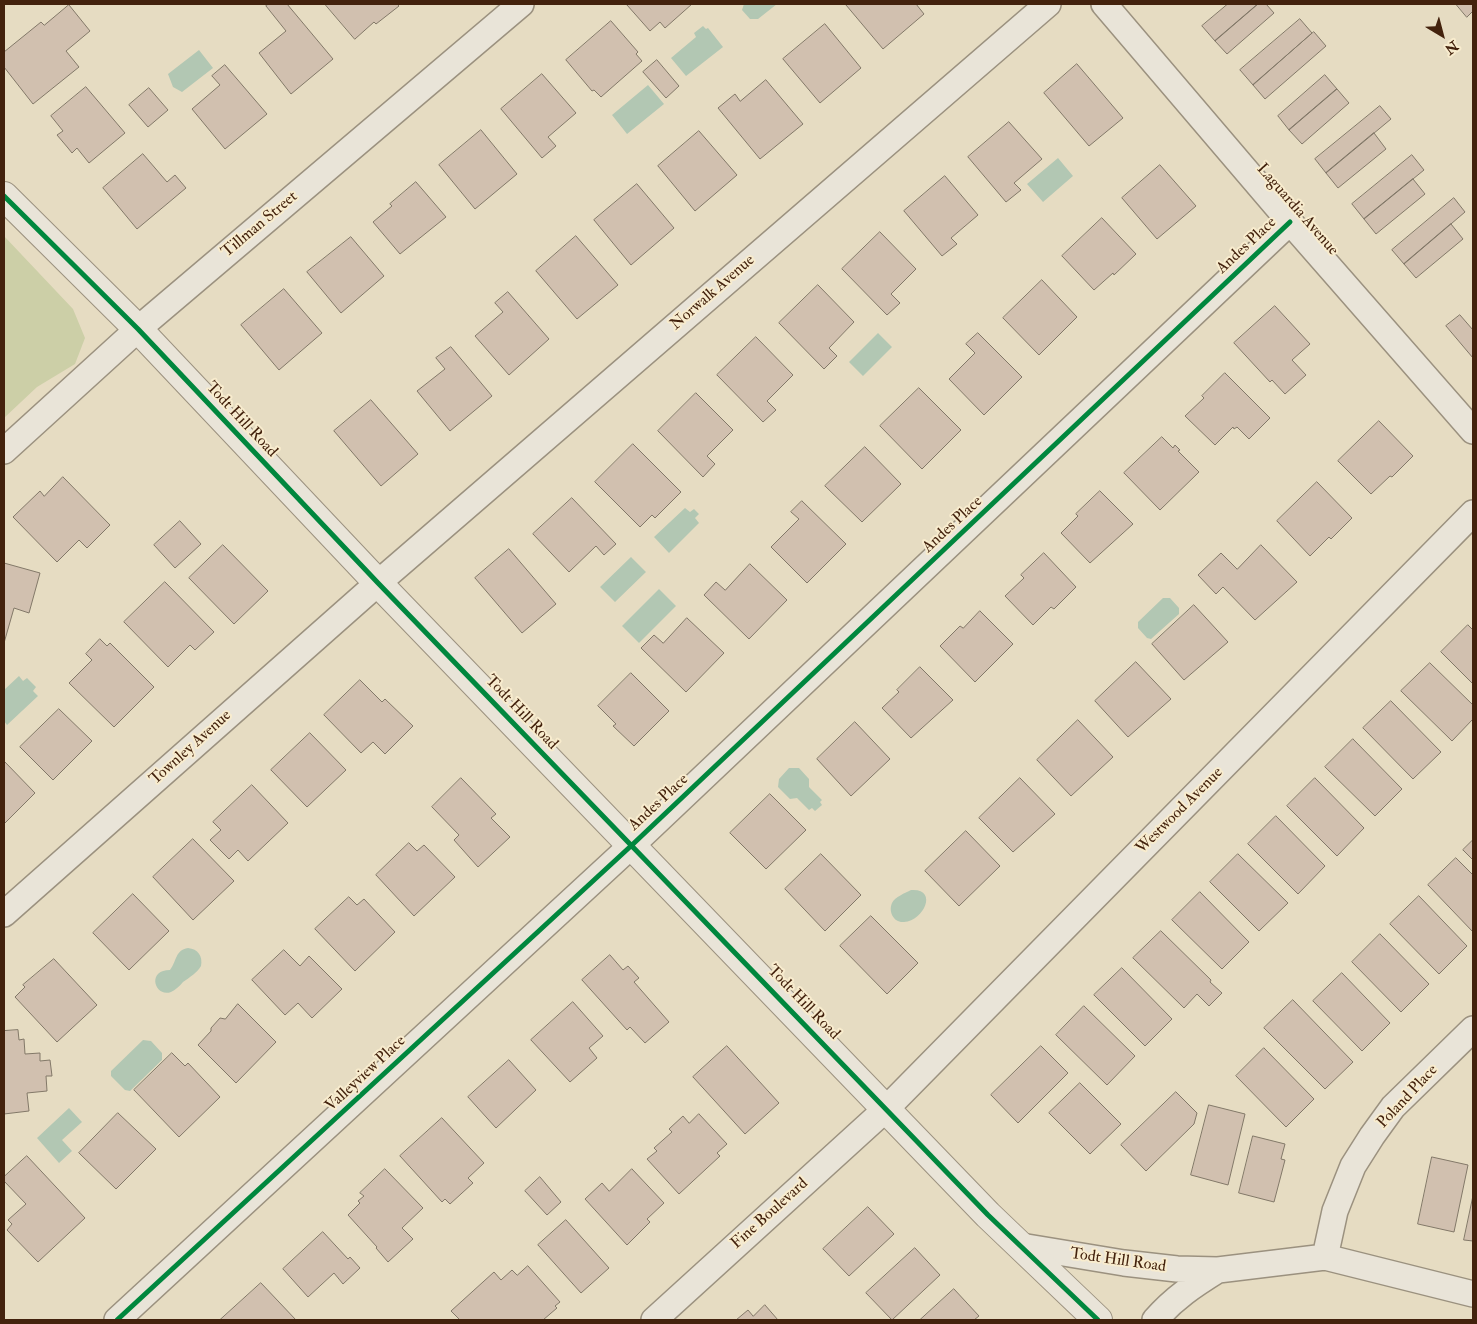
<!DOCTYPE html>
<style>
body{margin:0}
#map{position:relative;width:1477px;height:1324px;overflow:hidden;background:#e6dcc2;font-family:"IM FELL Double Pica",serif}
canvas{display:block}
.frame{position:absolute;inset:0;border:5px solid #43220d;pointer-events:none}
.north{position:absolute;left:1417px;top:10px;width:50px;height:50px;-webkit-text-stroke:4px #f8ecce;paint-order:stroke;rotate:143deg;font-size:14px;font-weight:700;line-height:20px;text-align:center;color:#43220d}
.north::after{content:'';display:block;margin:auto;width:18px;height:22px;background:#43220d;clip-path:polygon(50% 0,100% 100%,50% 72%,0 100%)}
</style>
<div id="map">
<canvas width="1477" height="1324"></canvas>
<div class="frame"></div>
<div class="north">N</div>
</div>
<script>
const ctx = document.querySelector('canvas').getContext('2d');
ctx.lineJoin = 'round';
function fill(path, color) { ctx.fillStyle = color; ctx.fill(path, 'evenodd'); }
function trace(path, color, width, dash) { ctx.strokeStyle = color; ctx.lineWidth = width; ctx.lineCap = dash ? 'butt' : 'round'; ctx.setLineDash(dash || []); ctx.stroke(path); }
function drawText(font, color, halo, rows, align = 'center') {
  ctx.font = font + ' "IM FELL Double Pica",serif'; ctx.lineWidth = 4; ctx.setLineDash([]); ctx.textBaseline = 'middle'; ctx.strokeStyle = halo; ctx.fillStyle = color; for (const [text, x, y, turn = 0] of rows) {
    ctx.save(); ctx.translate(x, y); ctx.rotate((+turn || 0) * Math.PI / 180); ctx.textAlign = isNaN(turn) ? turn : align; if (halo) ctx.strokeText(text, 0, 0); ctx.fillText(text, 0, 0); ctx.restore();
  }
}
fill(new Path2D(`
 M4,236L73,309L85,338L75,364L37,387L4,418Z`), '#cccfa7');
fill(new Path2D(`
 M744,4H777L758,19H750L742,10Z
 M703,26L706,29L708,28L723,47L686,76L671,58L696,37L694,33Z
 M199,50L213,68L182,92L173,87L168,74Z
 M648,85L664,104L627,134L612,115Z
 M1058,158L1073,176L1043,202L1027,184Z
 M878,333L892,347L863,376L849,362Z
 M685,508L690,512L694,509L699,514L695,518L699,523L669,553L654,537Z
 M631,557L646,572L615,602L600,587Z
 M659,589L676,606L639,643L622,626Z
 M1163,598H1170L1179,608V614L1151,639L1147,638L1138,628V622Z
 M19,676L23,681L27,678L36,687L33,691L38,696L7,725L4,721V690Z
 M789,768H799L809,779V787L822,800L820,802L822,805L815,811L812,808L809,810L797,798L790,799L778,787L779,779Z
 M911,890C938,888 925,920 904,922C894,923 888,912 892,903C895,897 905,893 911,890Z
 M188,948C198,949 203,956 201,966C197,973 190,977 183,982C180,986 175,990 171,992C155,998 146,970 170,970C177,961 175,950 188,948Z
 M143,1040L151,1041L162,1053V1060L130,1091L125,1090L111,1076V1071Z
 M69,1108L82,1122L62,1140L72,1151L59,1163L37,1138Z`), '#b2c7b3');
const building = new Path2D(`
 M269,4H287L333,59L291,94L259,53L286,31L266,6Z
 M325,4H397L399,6L376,24L374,22L355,39Z
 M628,4H692L665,28L660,22L650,31L627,5Z
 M848,4H916L924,14L883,49L846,5Z
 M1228,4H1258L1215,41L1202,26Z
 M1258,4H1266L1274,13L1227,54L1215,41Z
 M1456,4H1473V11L1467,17Z
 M69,5L90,31L66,51L79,67L33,104L4,67V52L41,22L44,25Z
 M1300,19L1312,33L1253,85L1240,70Z
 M611,21L638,52L636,54L642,61L601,97L594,90L592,91L566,60Z
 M825,24L861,68L820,103L783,59Z
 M1314,32L1326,46L1265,99L1253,85Z
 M657,60L679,86L666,98L643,72Z
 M1077,64L1123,118L1089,146L1044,93Z
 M225,65L267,114L225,149L192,109L220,85L212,76Z
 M542,74L576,113L548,137L556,146L542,158L501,109Z
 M1325,75L1337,89L1289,130L1278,116Z
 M766,80L803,124L760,159L718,108L735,94L740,101Z
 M86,87L125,133L89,163L77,148L72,153L68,148L57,135L63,131L51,116Z
 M149,88L168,110L148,127L129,105Z
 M1337,89L1349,103L1302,144L1289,130Z
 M1380,106L1391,119L1326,173L1315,159Z
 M1009,122L1042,159L1014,183L1021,190L1006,202L968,157Z
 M481,130L517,174L475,209L439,165Z
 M699,131L737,175L695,211L658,166Z
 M1374,133L1386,149L1338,188L1326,173Z
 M143,154L167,182L175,175L186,188L137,229L103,188Z
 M1412,155L1424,170L1364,219L1352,204Z
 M1160,165L1196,206L1157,239L1122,198Z
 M945,176L978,215L951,238L957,244L942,256L904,211Z
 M1413,179L1425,194L1376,234L1364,219Z
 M416,182L446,217L400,254L373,222L392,206L390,204Z
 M637,184L674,228L631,265L594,220Z
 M1454,198L1465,212L1404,264L1392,250Z
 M1102,218L1136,254L1114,275L1113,273L1094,290L1062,256Z
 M1451,224L1463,239L1416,278L1404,264Z
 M880,232L916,269L891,294L900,303L887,315L842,269Z
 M576,236L618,285L577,319L536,271Z
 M351,237L384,276L341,313L307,272Z
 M1042,280L1077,317L1039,355L1003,318Z
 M818,285L854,322L829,348L837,356L824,369L779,323Z
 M284,289L322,333L279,370L241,325Z
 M508,292L549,339L509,375L475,336L503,312L495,303Z
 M1275,306L1310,344L1292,360L1306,375L1285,394L1272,380L1270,382L1234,343Z
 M1460,315L1473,330V358L1446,326Z
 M978,333L1022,377L984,415L949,379L975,353L966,344Z
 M756,337L793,375L767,401L776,410L763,422L717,375Z
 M451,347L492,396L450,431L417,391L445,369L436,358Z
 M1225,373L1270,418L1249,439L1237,427L1234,429L1233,427L1215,445L1185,416L1204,398L1202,396Z
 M919,388L961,430L922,469L880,426Z
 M696,393L733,430L707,456L715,464L703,477L658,431Z
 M371,400L418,454L381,486L334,431Z
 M1379,421L1413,456L1392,477L1390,476L1371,494L1338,461Z
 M1162,437L1173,448L1175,445L1180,450L1178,451L1199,472L1160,510L1124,473Z
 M633,444L681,492L655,518L652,515L640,527L595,482Z
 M865,447L901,484L862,522L825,486Z
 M63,477L110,525L87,548L79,540L57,562L13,517L40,491L44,496Z
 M1317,482L1352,518L1331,539L1329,537L1310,556L1277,521Z
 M1100,491L1133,524L1090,563L1061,533L1078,516L1076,514Z
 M572,498L616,544L604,555L596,546L569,572L533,534Z
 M802,501L846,544L807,583L771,547L799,519L791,512Z
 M180,521L201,544L175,568L154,545Z
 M223,545L268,591L234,624L189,578Z
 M1261,545L1297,582L1255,620L1223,587L1216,594L1198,575L1221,553L1237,569Z
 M509,549L556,604L522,633L475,578Z
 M1044,553L1076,587L1054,609L1051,607L1033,625L1005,596L1024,578L1021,575Z
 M4,563L40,573L29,613L14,608L4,643Z
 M750,564L787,600L749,639L704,595L716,582L725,590Z
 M165,582L214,632L195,650L190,645L168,667L124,622Z
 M1194,605L1228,642L1184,680L1152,644Z
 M980,611L1013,644L975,682L940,646L960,626L963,628Z
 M687,618L724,653L686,692L641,648L654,635L663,643Z
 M1468,625L1473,630V684L1441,652Z
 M100,639L107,646L110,643L154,687L114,727L69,683L92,660L86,654Z
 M1136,662L1171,699L1128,737L1095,701Z
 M1430,663L1473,705V719L1452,741L1401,691Z
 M920,667L953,700L911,738L882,708L899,692L897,690Z
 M631,673L669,711L634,746L613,726L616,724L598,706Z
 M360,680L382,702L385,699L413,726L385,754L373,742L361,753L324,715Z
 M1391,701L1441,752L1413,779L1363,728Z
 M59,709L92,741L53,780L20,747Z
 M1078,720L1113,757L1071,796L1037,760Z
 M855,722L890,759L851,796L817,759Z
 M310,733L346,770L307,807L271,770Z
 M1353,739L1402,789L1375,816L1325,767Z
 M4,761L35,793L4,824Z
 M461,778L496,814L491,818L510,837L478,867L454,840L459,835L432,807Z
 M1020,778L1055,814L1013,852L979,818Z
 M1315,778L1364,828L1337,856L1287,806Z
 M252,785L288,823L248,861L238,850L229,859L210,840L221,830L213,822Z
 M770,794L806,830L766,869L730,833Z
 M1276,816L1325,866L1298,894L1248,844Z
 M966,831L1000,866L959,906L925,871Z
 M193,839L234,881L193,920L153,877Z
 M1473,840V860L1463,850Z
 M409,843L417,851L424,845L455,877L414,916L376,875Z
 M821,854L861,895L825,931L785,889Z
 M1238,854L1288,903L1259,931L1210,882Z
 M1456,858L1473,875V932L1428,885Z
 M1200,892L1249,942L1222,969L1172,920Z
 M133,894L169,931L129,970L93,933Z
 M1419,896L1467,946L1439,974L1390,924Z
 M349,897L357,905L364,899L395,932L355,971L315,929Z
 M871,916L918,963L887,994L840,946Z
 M1161,931L1211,980L1210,982L1222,993L1209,1006L1197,994L1184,1008L1133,958Z
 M1380,934L1429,984L1401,1012L1352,962Z
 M284,950L300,966L309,956L342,989L312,1018L298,1003L285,1015L252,980Z
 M610,955L623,970L628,966L639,978L634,982L669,1022L645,1043L630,1027L627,1030L582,980Z
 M54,959L97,1005L57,1042L15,997L25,987L23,985Z
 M1122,968L1172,1019L1145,1046L1094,995Z
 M1342,973L1390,1023L1362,1051L1313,1001Z
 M1293,1000L1353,1062L1325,1089L1264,1028Z
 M573,1002L603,1036L589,1048L597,1058L570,1082L531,1040Z
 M238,1004L276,1042L236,1083L198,1045L211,1031V1028L220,1018L225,1019Z
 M1084,1006L1135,1056L1107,1085L1056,1035Z
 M18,1030L19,1040L24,1039L25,1054L40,1053V1061L50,1060L52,1076H46L47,1091L27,1093L29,1111L4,1114V1031Z
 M727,1046L779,1103L745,1134L693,1077Z
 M1041,1046L1068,1073L1018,1123L991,1095Z
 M1264,1048L1314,1099L1286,1127L1236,1076Z
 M172,1053L185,1066L188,1063L220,1097L179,1137L134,1090Z
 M509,1060L536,1090L496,1128L468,1097Z
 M1080,1083L1121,1124L1090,1154L1049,1113Z
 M1176,1092L1197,1113L1194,1124L1146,1171L1121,1145Z
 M1209,1105L1245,1114L1228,1185L1191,1175Z
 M118,1113L156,1149L116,1189L79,1153Z
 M699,1114L727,1144L717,1153L720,1156L679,1194L647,1159L657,1151L654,1148L672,1132L669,1129L683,1116L689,1123Z
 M442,1118L484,1163L468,1178L473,1183L450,1204L445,1199L442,1202L400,1156Z
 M1253,1136L1285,1144L1281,1159L1285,1160L1274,1202L1239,1193Z
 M27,1156L85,1218L38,1262L7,1230L12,1224L8,1220L26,1204L4,1181V1177Z
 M1432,1157L1468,1165L1454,1232L1418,1224Z
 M385,1169L423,1208L402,1228L413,1239L388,1262L376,1248L377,1247L348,1215L360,1203L358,1201L364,1196L360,1193Z
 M632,1169L664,1203L647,1219L650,1222L627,1245L585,1199L602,1183L609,1191Z
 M540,1177L561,1202L547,1215L525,1191Z
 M1473,1196V1241L1464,1240Z
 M868,1207L894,1234L849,1276L823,1249Z
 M566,1220L609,1268L581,1293L538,1245Z
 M323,1232L348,1259L350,1257L360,1268L343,1284L334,1273L308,1297L283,1269Z
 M915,1248L940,1275L892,1320L866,1293Z
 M528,1266L560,1302L555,1306L557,1308L543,1320H460L451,1311L494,1272L501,1280L512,1270L517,1275Z
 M261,1283L296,1320H220Z
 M954,1289L979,1316L974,1320H920Z
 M765,1305L778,1320H736L748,1310L753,1316Z`);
fill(building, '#d1c0af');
trace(building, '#827868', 1);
const minor = new Path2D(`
 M1104,4L1290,222L1473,431
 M4,451L138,329L521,4
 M4,914L378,583L1048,4
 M1021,1246L1124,1263L1177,1269L1218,1270L1325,1257L1473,1294
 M1325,1257L1335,1211L1353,1166L1372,1136L1393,1107L1473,1029
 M117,1320L632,845L1290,222
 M654,1320L887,1108L1473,513
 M1155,1320C1174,1298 1194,1285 1218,1270`);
const tertiary = new Path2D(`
 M4,196L138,329L378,583L988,1215L1098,1320`);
trace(minor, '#9b917f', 28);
trace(tertiary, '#9b917f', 30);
trace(minor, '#e9e4d8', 25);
trace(tertiary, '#e9e4d8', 28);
trace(new Path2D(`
 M4,196L138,329L378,583L988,1215L1098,1320
 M117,1320L632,845L1290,222`), '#00873e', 5);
drawText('16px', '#43220d', '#f8ecce', [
 ["Laguardia Avenue",1297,210,49],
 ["Tillman Street",260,225,-40],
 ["Andes Place",1247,246,-43],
 ["Norwalk Avenue",713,293,-41],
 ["Todt Hill Road",241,420,47],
 ["Andes Place",953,525,-43],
 ["Todt Hill Road",521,713,46],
 ["Townley Avenue",191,748,-42],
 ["Andes Place",659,803,-43],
 ["Westwood Avenue",1180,811,-45],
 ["Todt Hill Road",803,1003,46],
 ["Valleyview Place",366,1074,-43],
 ["Poland Place",1408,1097,-47],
 ["Fine Boulevard",770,1214,-42],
 ["Todt Hill Road",1118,1261,8]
]);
</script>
